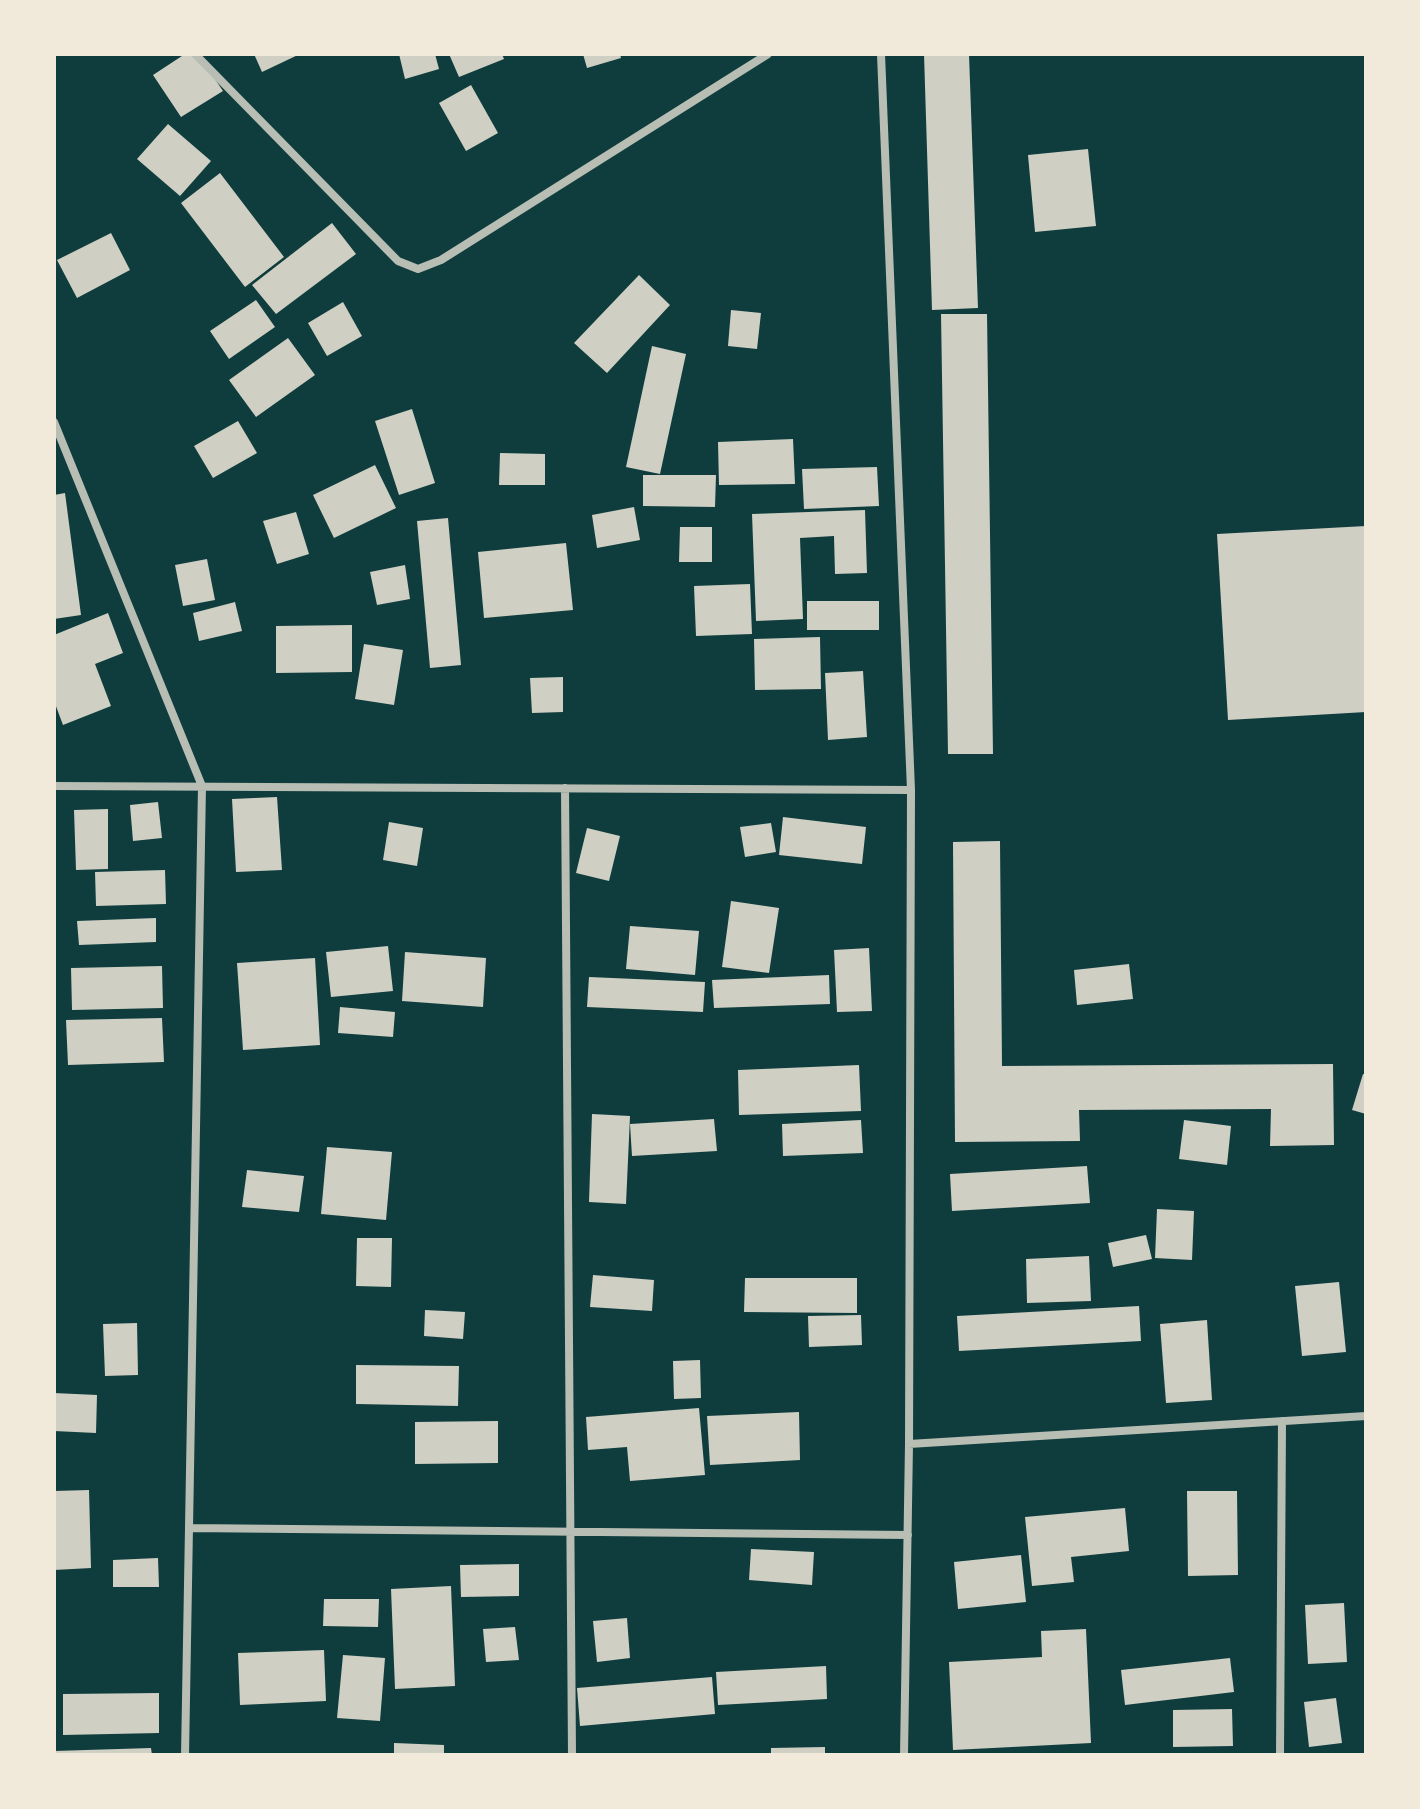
<!DOCTYPE html>
<style>
body{margin:0}
#map{position:relative;width:1420px;height:1809px;overflow:hidden;background:#0f3d3e;font-family:Commissioner,sans-serif}
canvas{display:block}
.frame{position:absolute;inset:0;border:56px solid #f1e9da;pointer-events:none}
</style>
<div id="map">
<canvas width="1420" height="1809"></canvas>
<div class="frame"></div>
</div>
<script>
const ctx = document.querySelector('canvas').getContext('2d');
ctx.lineJoin = 'round';
function fill(path, color) { ctx.fillStyle = color; ctx.fill(path, 'evenodd'); }
function trace(path, color, width, dash) { ctx.strokeStyle = color; ctx.lineWidth = width; ctx.lineCap = dash ? 'butt' : 'round'; ctx.setLineDash(dash || []); ctx.stroke(path); }
fill(new Path2D(`
 M185,54H198L223,91L181,117L153,75Z
 M254,54H300L262,72Z
 M399,54H435L439,69L405,79Z
 M449,54H502L504,59L459,77Z
 M583,54H620L621,58L587,68Z
 M924,54H969L978,308L932,310Z
 M471,85L498,133L466,151L439,103Z
 M168,124L211,161L180,196L137,159Z
 M1088,149L1096,226L1035,232L1028,155Z
 M220,173L284,257L245,287L181,203Z
 M332,223L356,254L276,314L252,285Z
 M111,233L130,270L77,298L57,260Z
 M639,275L670,305L607,373L574,343Z
 M256,300L275,327L229,359L210,331Z
 M343,302L362,336L327,356L308,323Z
 M731,310L761,313L757,349L728,346Z
 M941,314H987L993,754H948Z
 M288,338L315,375L256,417L229,380Z
 M652,346L686,354L660,474L626,467Z
 M412,409L435,483L399,495L375,421Z
 M238,421L257,453L213,478L194,446Z
 M793,439L795,484L719,485L718,442Z
 M500,453L545,454V485H499Z
 M375,465L396,508L334,538L313,495Z
 M877,467L879,506L804,509L802,469Z
 M643,475H716L715,507L643,506Z
 M65,493L81,615L54,619V495Z
 M634,507L640,540L597,548L592,515Z
 M865,510L867,573L835,574L834,536L800,538L803,619L756,621L752,514Z
 M296,512L309,554L277,564L263,521Z
 M448,518L461,665L430,668L417,521Z
 M1366,526V712L1228,720L1217,534Z
 M680,527H712V562H679Z
 M566,543L573,610L484,618L478,552Z
 M207,559L215,600L183,606L175,565Z
 M405,565L410,599L377,605L370,572Z
 M750,584L752,634L696,636L694,586Z
 M807,601H879V630H807Z
 M235,602L242,631L199,641L193,613Z
 M108,613L123,653L95,664L111,706L63,725L54,701V635Z
 M352,625V672L276,673V626Z
 M820,637L821,689L755,690L754,639Z
 M364,644L403,650L394,705L355,699Z
 M863,671L867,737L828,740L825,673Z
 M563,677V712L532,713L530,678Z
 M277,797L282,870L236,872L232,799Z
 M158,802L162,838L133,841L130,805Z
 M108,809V869L76,870L74,810Z
 M783,817L866,827L862,864L779,855Z
 M389,822L423,828L417,866L383,860Z
 M771,823L776,852L745,857L740,827Z
 M587,828L620,836L609,881L576,873Z
 M1000,841L1002,1066L1333,1064L1334,1145L1270,1146L1271,1109L1079,1110L1080,1141L955,1142L953,842Z
 M165,870L166,904L96,906L95,872Z
 M731,901L779,908L769,973L722,967Z
 M156,918V942L79,945L77,921Z
 M630,926L699,931L695,975L626,969Z
 M388,946L393,991L331,997L326,952Z
 M869,948L872,1011L837,1012L834,950Z
 M405,952L486,958L483,1007L402,1001Z
 M315,958L320,1045L243,1050L237,963Z
 M1129,964L1133,999L1077,1005L1074,970Z
 M162,966L163,1008L72,1010L71,968Z
 M829,975L830,1004L714,1008L712,980Z
 M589,977L705,982L703,1012L587,1007Z
 M340,1007L395,1012L393,1037L338,1033Z
 M162,1018L164,1062L68,1065L66,1020Z
 M859,1065L861,1111L739,1115L738,1070Z
 M1363,1074L1366,1075V1114L1352,1110Z
 M592,1114L630,1116L626,1204L589,1202Z
 M714,1119L717,1151L632,1156L630,1124Z
 M861,1120L863,1153L783,1156L782,1124Z
 M1184,1120L1231,1126L1227,1165L1179,1159Z
 M327,1147L392,1152L386,1220L321,1214Z
 M1087,1166L1090,1203L952,1211L950,1174Z
 M247,1170L304,1176L299,1212L242,1207Z
 M1157,1209L1194,1211L1192,1260L1155,1258Z
 M1146,1235L1152,1259L1113,1267L1108,1243Z
 M357,1238H392L391,1287L356,1286Z
 M1089,1256L1091,1301L1027,1303L1026,1259Z
 M593,1275L654,1280L652,1311L590,1307Z
 M745,1278H857V1313L744,1312Z
 M1339,1282L1346,1352L1302,1356L1295,1286Z
 M1139,1306L1141,1341L959,1351L957,1316Z
 M425,1310L465,1312L463,1339L424,1336Z
 M861,1315L862,1345L809,1347L808,1316Z
 M1207,1320L1212,1400L1166,1403L1160,1324Z
 M137,1323L138,1375L105,1376L103,1324Z
 M700,1360L701,1398L674,1399L673,1361Z
 M356,1365L459,1366L458,1406L356,1404Z
 M54,1393L97,1395L96,1433L54,1431Z
 M699,1408L705,1475L630,1481L627,1447L588,1450L586,1417Z
 M799,1412L800,1460L710,1465L707,1416Z
 M498,1421V1463L415,1464V1422Z
 M89,1490L91,1568L54,1570V1491Z
 M1187,1491H1237L1238,1575L1188,1576Z
 M1125,1508L1129,1551L1071,1557L1074,1582L1032,1586L1025,1517Z
 M751,1549L814,1552L812,1585L749,1580Z
 M1021,1555L1026,1602L958,1609L954,1562Z
 M158,1558L159,1587H113V1560Z
 M519,1564V1596L461,1597L460,1565Z
 M451,1586L455,1686L395,1689L391,1589Z
 M324,1599H379L378,1627L323,1626Z
 M1344,1603L1347,1662L1308,1664L1305,1605Z
 M627,1618L630,1658L597,1662L593,1621Z
 M515,1627L519,1660L486,1662L483,1629Z
 M1086,1629L1091,1743L953,1750L949,1662L1042,1657L1041,1631Z
 M324,1650L326,1701L240,1705L238,1653Z
 M343,1655L385,1658L380,1721L337,1718Z
 M1230,1658L1234,1692L1125,1705L1121,1670Z
 M826,1666L827,1699L718,1705L716,1672Z
 M712,1677L715,1714L580,1726L577,1688Z
 M159,1693V1733L63,1735V1694Z
 M1336,1698L1342,1743L1309,1747L1304,1702Z
 M1232,1709L1233,1746L1173,1747V1710Z
 M394,1743L444,1745V1755H394Z
 M825,1747V1755H771V1748Z
 M151,1748L152,1755H54V1751Z`), '#cfcfc3');
trace(new Path2D(`
 M195,54L398,261L418,269L441,260L768,54
 M881,54L911,790L909,1444L904,1755
 M54,422L202,786L185,1755
 M54,786L911,790
 M565,788L572,1755
 M909,1444L1366,1416
 M189,1528L908,1535
 M1280,1755L1282,1421`), '#b8beb3', 8);
</script>
